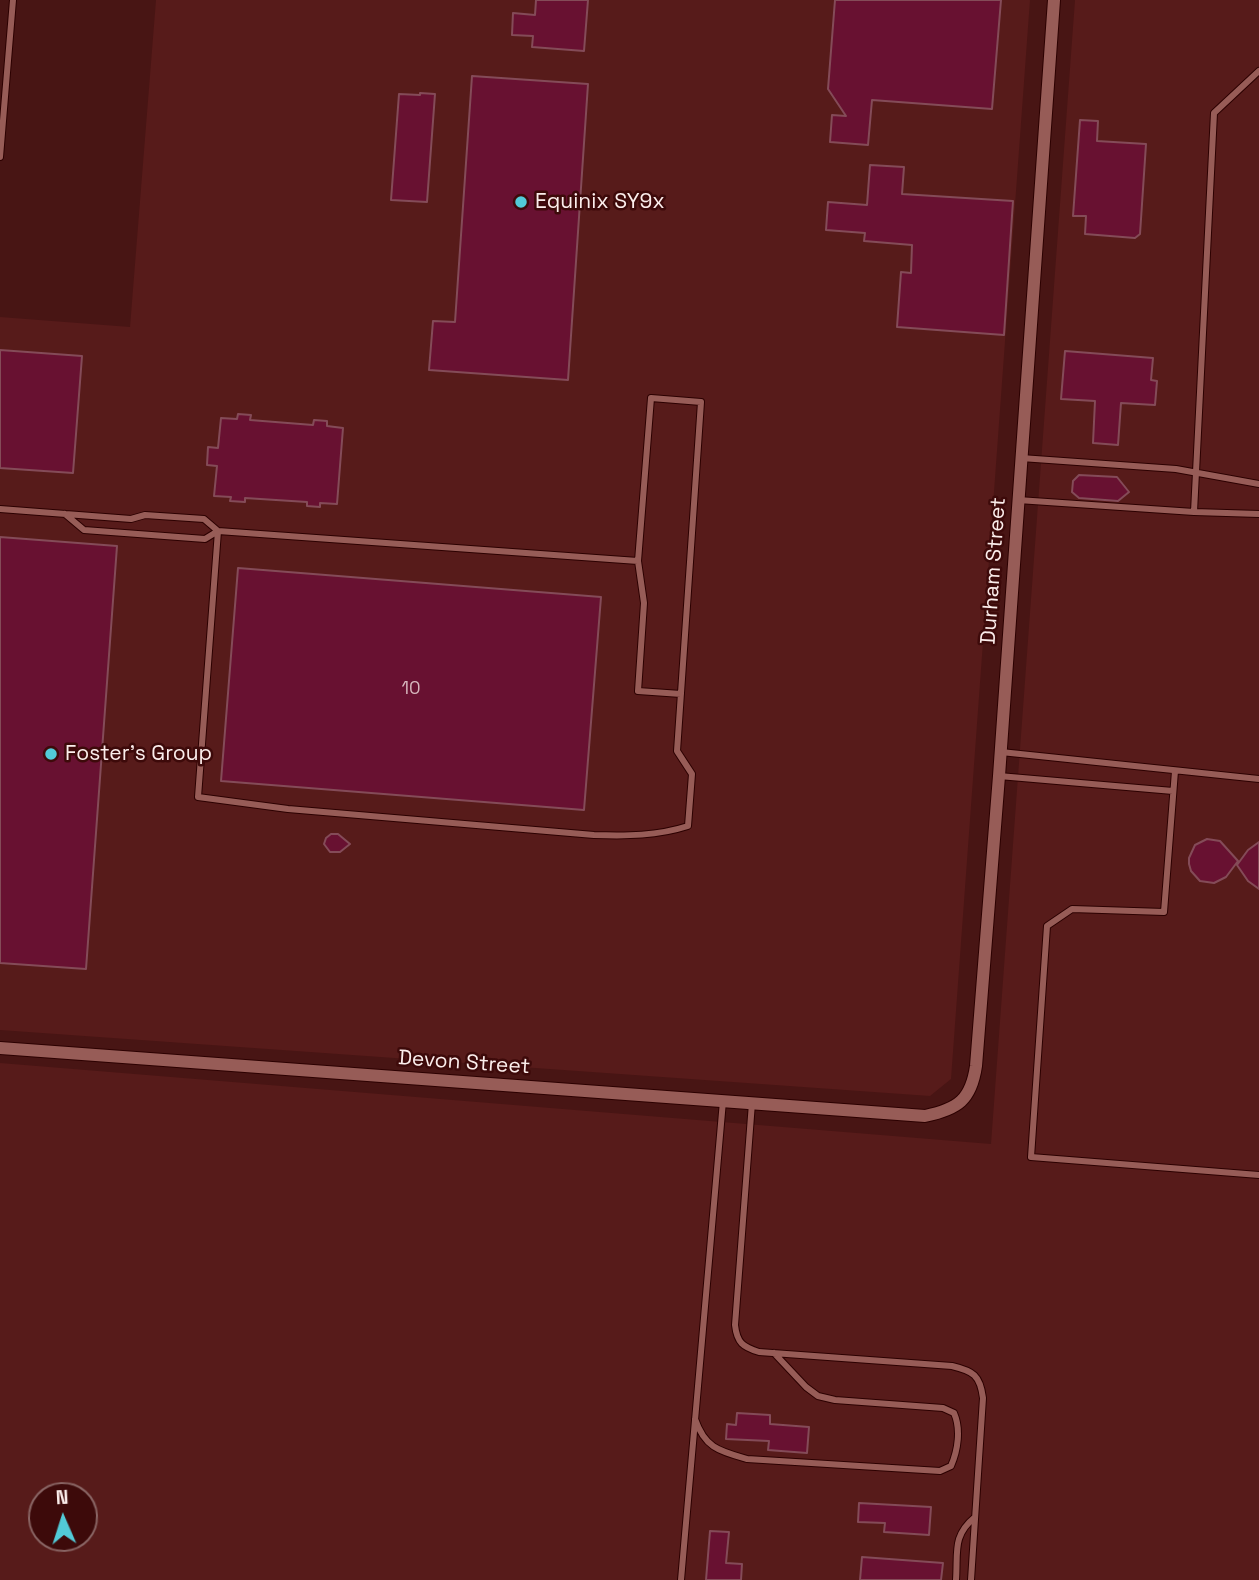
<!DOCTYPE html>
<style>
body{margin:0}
#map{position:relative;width:1259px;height:1580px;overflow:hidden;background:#481514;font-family:"Space Grotesk",sans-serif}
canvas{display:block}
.north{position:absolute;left:28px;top:1482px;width:70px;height:70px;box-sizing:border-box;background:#3d0a0a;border:2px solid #896564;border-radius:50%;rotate:357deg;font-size:19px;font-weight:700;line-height:28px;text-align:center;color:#fbedeb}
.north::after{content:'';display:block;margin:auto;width:24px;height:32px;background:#52cbd8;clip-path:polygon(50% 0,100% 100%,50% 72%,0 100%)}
</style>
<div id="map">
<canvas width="1259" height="1580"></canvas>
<div class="north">N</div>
</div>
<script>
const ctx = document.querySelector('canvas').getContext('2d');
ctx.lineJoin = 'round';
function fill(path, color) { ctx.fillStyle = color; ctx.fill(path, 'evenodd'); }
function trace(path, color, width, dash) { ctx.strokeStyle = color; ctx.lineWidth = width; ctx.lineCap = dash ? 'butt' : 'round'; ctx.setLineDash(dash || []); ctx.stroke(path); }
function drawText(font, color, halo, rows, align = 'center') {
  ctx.font = font + ' "Space Grotesk",sans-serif'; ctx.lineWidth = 5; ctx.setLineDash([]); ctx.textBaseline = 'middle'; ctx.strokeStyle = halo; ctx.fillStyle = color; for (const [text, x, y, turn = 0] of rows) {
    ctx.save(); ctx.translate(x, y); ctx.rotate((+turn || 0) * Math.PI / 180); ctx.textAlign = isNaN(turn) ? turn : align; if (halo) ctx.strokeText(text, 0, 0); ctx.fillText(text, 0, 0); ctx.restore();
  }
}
fill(new Path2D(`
 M156,0H1030L951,1079L930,1096L0,1030V317L130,327Z
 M1075,0H1259V1580H0V1063L991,1144ZM42,1496H84V1538H42Z`), '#571b1a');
const building = new Path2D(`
 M536,0H588L584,51L532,47L533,36L512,35L513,13L535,15Z
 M835,0H1001L992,109L872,100L868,145L830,142L832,115L846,116L828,89Z
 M472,76L588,84L568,380L429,370L433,321L455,322Z
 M420,93L435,94L427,202L391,200L399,94L420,95Z
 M1080,120L1098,121L1097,141L1146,144L1140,234L1135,238L1085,234L1086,216H1073Z
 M870,165L904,167L902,194L1013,201L1004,335L897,327L901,272L911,273L912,245L864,241L865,233L826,230L828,202L867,205Z
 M0,350L82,356L73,473L0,468Z
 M1065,351L1153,358L1151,380L1157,381L1155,405L1121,403L1118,445L1093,443L1095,401L1061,399Z
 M238,414L251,415L250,420L313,425L314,420L327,421V426L343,428L337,504L320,503V507L307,506V502L245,498V502L230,501L231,497L214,496L217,466L207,465L208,447L218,448L221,418L237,419Z
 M1079,475L1117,477L1129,492L1118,501L1079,498L1072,492L1073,481Z
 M0,537L117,546L86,969L0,963Z
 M238,568L601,597L584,810L221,781Z
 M331,834H338L350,844L340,852H330L324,844L326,838Z
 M1207,839L1220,841L1238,861L1226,877L1214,883L1200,881L1191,871L1189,864V858L1195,845Z
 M1259,842V889L1248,881L1237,865L1248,850Z
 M737,1413L770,1415V1424L809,1427L807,1453L768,1450L769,1441L726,1439L727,1424L736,1425Z
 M859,1503L931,1507L929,1535L884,1532L885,1523L858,1522Z
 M710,1531L729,1532L726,1563L742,1564L741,1580H706Z
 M862,1557L943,1563L941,1580H860Z`);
fill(building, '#681131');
trace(building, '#844b58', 2);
const service = new Path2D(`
 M0,157L13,0
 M1021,458L1176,469L1259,484
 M1018,500L1194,512L1259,514
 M0,509L131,519L145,515L204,519L218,531
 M1194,512L1214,113L1259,71
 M65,514L84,530L205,539L218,531L638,561
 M218,531L198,797L288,809L594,835C627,836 657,836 688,826L692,774L677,751L701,402L651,398L638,561L644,603L638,691L681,694
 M1001,752L1259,779
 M1175,771L1164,912L1072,909L1047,926L1031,1157L1259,1175
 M999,776L1173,791
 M752,1103L735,1325C737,1343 743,1347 759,1352L952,1366C973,1371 980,1375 983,1398L971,1580
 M695,1419C705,1448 719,1451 747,1459L940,1471L951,1466C958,1450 961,1429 954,1413L943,1408L835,1400L818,1396L806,1387L774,1353
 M681,1580L723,1101
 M956,1580C958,1552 952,1536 975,1517`);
const minor = new Path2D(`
 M0,1048L925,1116C958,1109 971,1100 976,1066L999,776L1054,0`);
trace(service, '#2c0001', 8);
trace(minor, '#2c0001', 14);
trace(service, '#975c57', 6);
trace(minor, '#975c57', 12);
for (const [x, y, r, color] of [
 [521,202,7,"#52cbd8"],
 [51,754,7,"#52cbd8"]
]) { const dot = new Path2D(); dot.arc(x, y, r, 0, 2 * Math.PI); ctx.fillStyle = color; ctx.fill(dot); trace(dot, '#3d0a0a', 2.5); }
drawText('18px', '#d6b6bc', null, [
 ["10",411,689]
]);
drawText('21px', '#fbedeb', '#3d0a0a', [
 ["Equinix SY9x",535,202],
 ["Foster's Group",65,754]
], 'left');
drawText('21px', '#fbedeb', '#3d0a0a', [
 ["Durham Street",994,571,-86],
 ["Devon Street",464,1063,4]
]);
</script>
